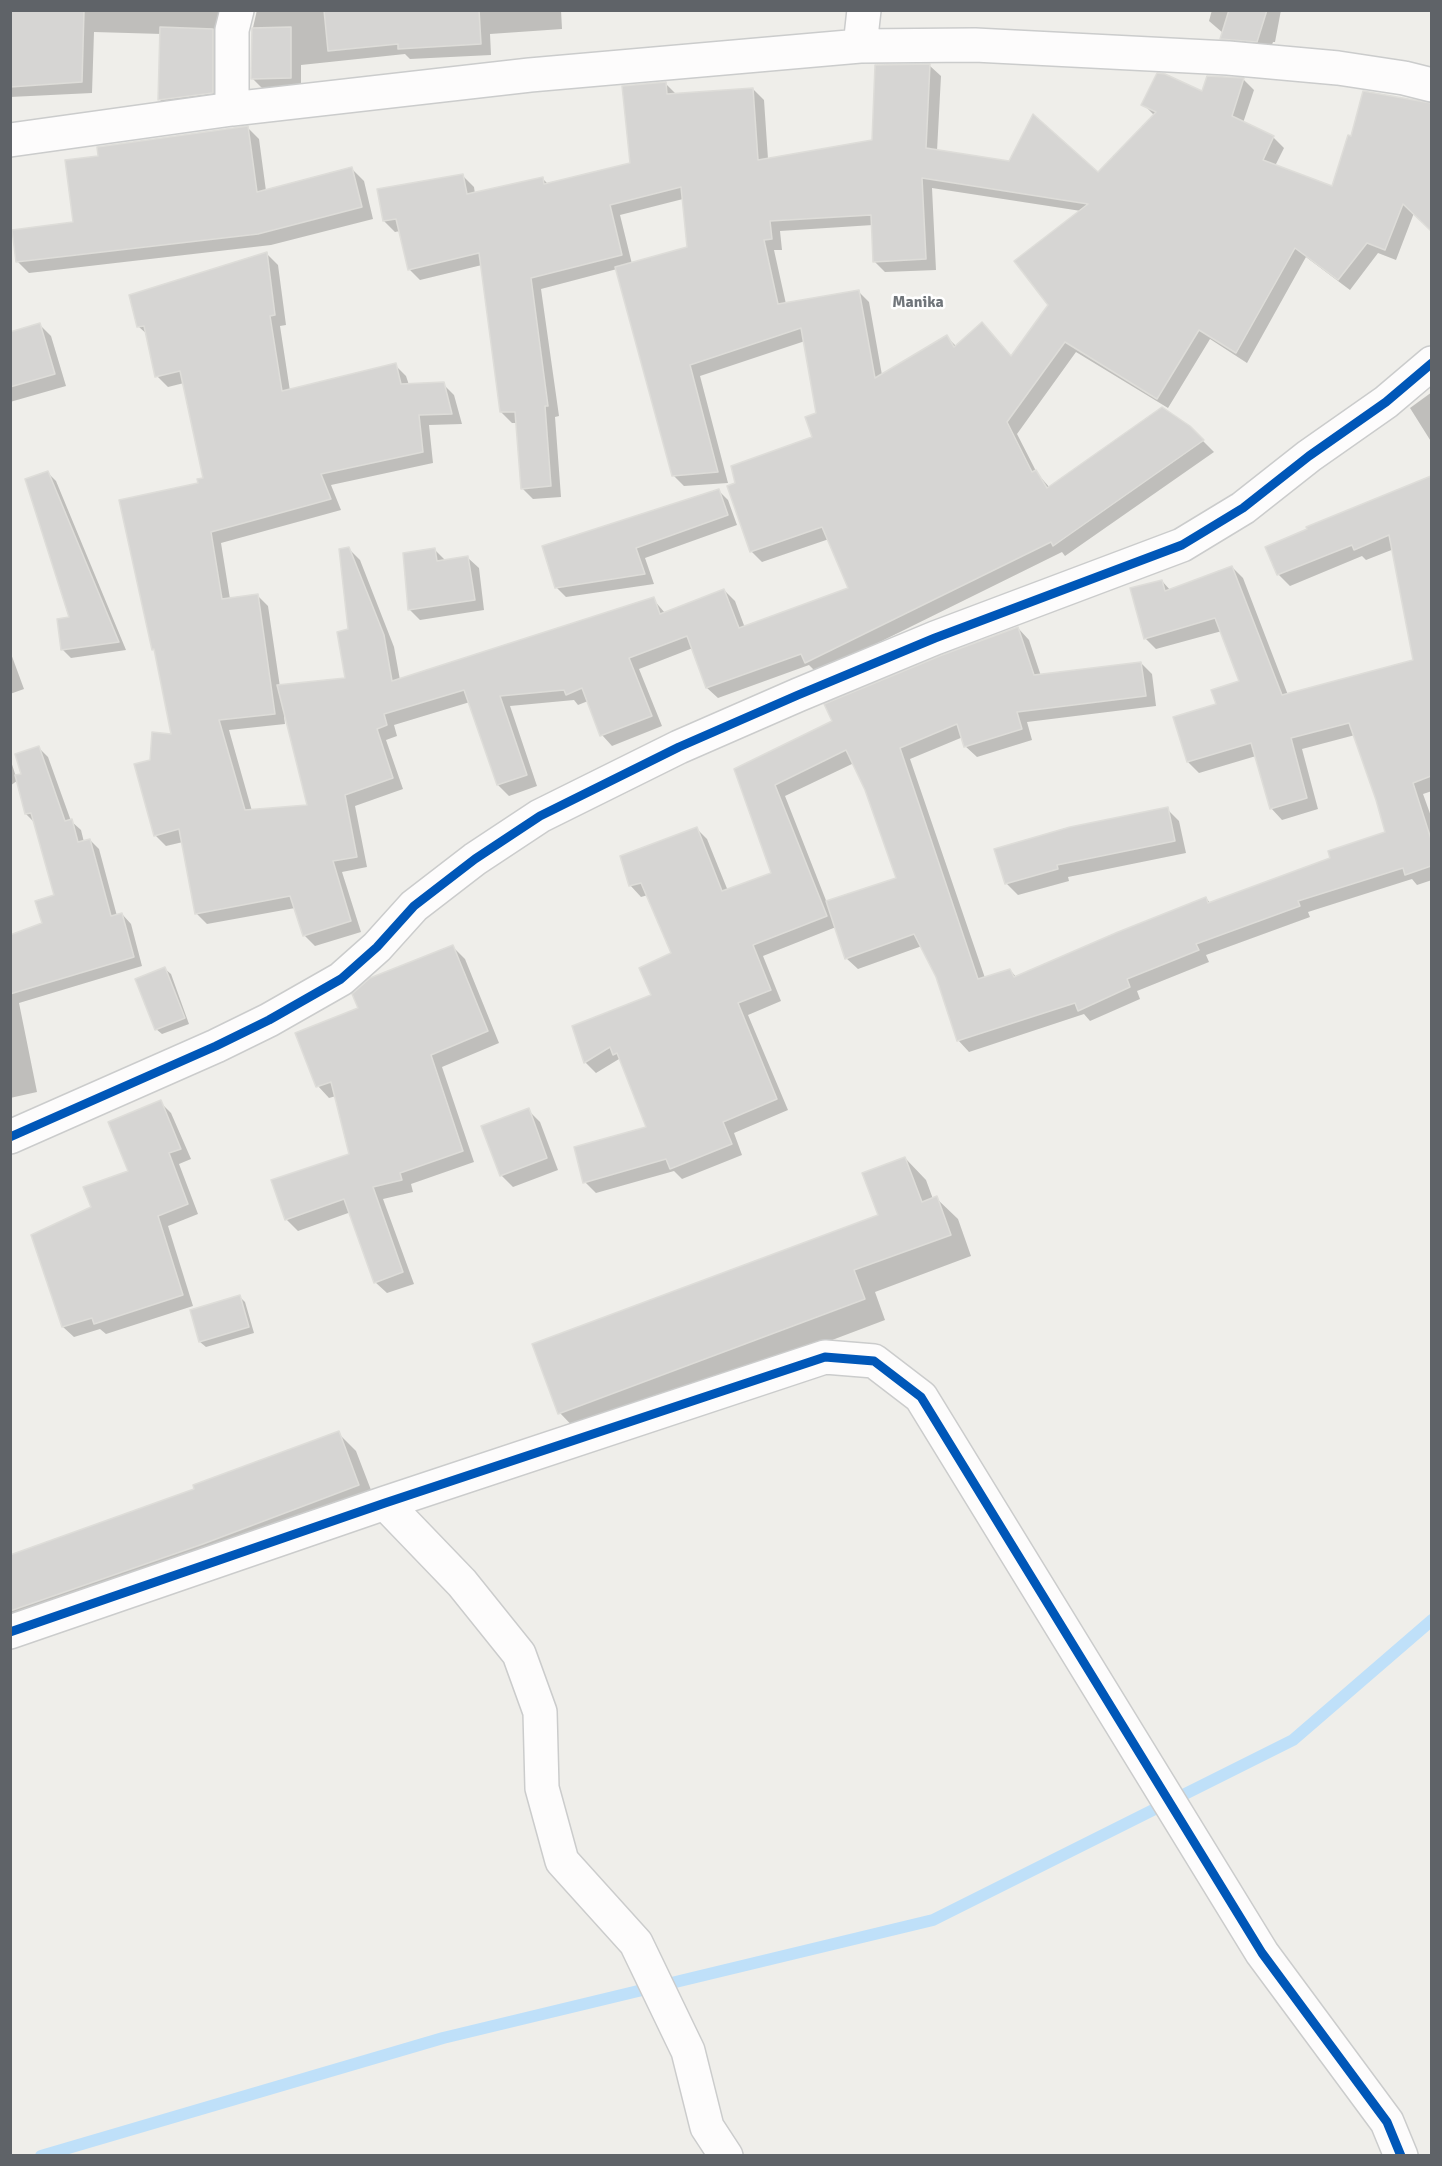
<!DOCTYPE html>
<style>
body{margin:0}
#map{position:relative;width:1442px;height:2166px;overflow:hidden;background:#efeeea;font-family:Signika,sans-serif}
canvas{display:block}
.frame{position:absolute;inset:0;border:12px solid #5f6368;pointer-events:none}
</style>
<div id="map">
<canvas width="1442" height="2166"></canvas>
<div class="frame"></div>
</div>
<script>
const ctx = document.querySelector('canvas').getContext('2d');
ctx.lineJoin = 'round';
function fill(path, color) { ctx.fillStyle = color; ctx.fill(path, 'evenodd'); }
function trace(path, color, width, dash) { ctx.strokeStyle = color; ctx.lineWidth = width; ctx.lineCap = dash ? 'butt' : 'round'; ctx.setLineDash(dash || []); ctx.stroke(path); }
function drawText(font, color, halo, rows, align = 'center') {
  ctx.font = font + ' Signika,sans-serif'; ctx.lineWidth = 5; ctx.setLineDash([]); ctx.textBaseline = 'middle'; ctx.strokeStyle = halo; ctx.fillStyle = color; for (const [text, x, y, turn = 0] of rows) {
    ctx.save(); ctx.translate(x, y); ctx.rotate((+turn || 0) * Math.PI / 180); ctx.textAlign = isNaN(turn) ? turn : align; if (halo) ctx.strokeText(text, 0, 0); ctx.fillText(text, 0, 0); ctx.restore();
  }
}
fill(new Path2D(`
 M10,10H232L223,103L170,110L160,100L162,34L94,32L92,93L10,97Z
 M257,10H561L562,29L490,34L491,55L410,59L405,54L301,65V88L263,89L252,78V32Z
 M1212,10H1281L1275,42H1273L1269,53L1233,50L1221,38L1223,33L1209,21Z
 M930,66L941,76L937,151L1098,174L1155,116L1143,104L1203,93L1208,77L1244,80L1254,90L1243,123L1273,137L1284,148L1275,166L1333,188L1352,138L1364,92L1432,105V230L1414,213L1396,260L1378,253L1350,290L1306,257L1247,363L1210,339L1168,408L1076,352L1017,434L1037,473L1050,488L1189,427L1214,452L1065,556L1062,552L817,673L809,665L718,698L707,688L693,648L639,669L662,726L612,746L602,735L588,701L578,705L574,700L510,706L537,786L509,796L498,785L470,702L394,725L397,736L386,740L403,789L355,806L367,867L342,872L361,932L315,946L304,935L295,908L207,924L196,913L183,842L166,846L155,835L151,761L173,736L156,651L154,649L121,501L200,484L205,479L184,383L168,387L157,376L148,335L139,327L267,254L278,265L286,325L280,326L290,391L395,365L406,376L409,385L443,384L454,395L462,424L429,425L433,463L331,485L341,510L221,543L230,599L257,595L268,606L280,687L346,679L350,631L349,549L360,560L394,647L400,680L653,599L665,613L724,590L735,601L745,628L850,588L829,539L762,562L751,551L814,438L817,414L805,341L700,376L728,483L684,486L673,475L617,269L541,289L559,416L555,417L561,497L533,499L522,488L517,423H512L501,412L482,265L420,280L409,269L400,231L395,232L384,221L463,176L474,187L475,194L542,178L549,185L632,164L665,83L677,95L753,89L764,100L768,159L873,141ZM932,188L1081,211L1050,305L1012,358L957,347L947,337L882,375L869,302L858,291L786,304L774,250H782L780,231L873,225L874,261L885,272L936,270ZM683,199L689,248L632,264L620,215ZM284,716H286L309,806L252,811L229,730L285,724Z
 M248,128L259,139L266,191L352,169L364,181L373,219L271,245L29,273L18,262L74,223L99,157Z
 M39,324L51,336L66,386L10,402V333Z
 M1432,392V443L1410,408Z
 M48,473L56,481L126,650L71,658L62,649L71,618Z
 M1432,478V791L1423,794L1432,819V880L1417,885L1412,879L1308,912L1310,917L1206,955L1209,962L1137,991L1140,999L1090,1021L1084,1014L969,1052L958,1040L938,977L922,946L858,969L846,958L836,927L763,956L781,1001L748,1015L788,1110L734,1133L742,1155L682,1179L674,1171L596,1193L585,1182L648,1128L621,1061L619,1059L596,1073L585,1062L653,996L673,954L648,895L641,897L630,885L696,828L707,839L728,891L773,874L736,769L1018,628L1029,640L1041,676L1141,663L1152,674L1156,706L1027,722L1032,740L977,757L965,746L963,737L910,759L985,978L1010,970L1017,978L1206,898L1211,904L1332,859L1387,833L1378,800L1355,735L1302,749L1318,809L1282,820L1271,808L1256,756L1199,773L1188,762L1217,705L1241,682L1222,631L1156,649L1145,638L1162,581L1171,591L1232,567L1243,578L1288,695L1415,661L1394,549L1366,560L1362,556L1290,586L1279,575L1267,548L1309,530L1308,528ZM854,763L866,789L898,879L827,903L785,796Z
 M718,490L728,500L737,525L645,558L654,584L566,597L556,587Z
 M435,550L446,561L468,558L479,568L484,610L420,620L409,609Z
 M10,651L24,689L10,694Z
 M39,748L48,757L71,821L81,830L84,842L90,840L99,849L117,916L122,914L131,924L142,966L19,1003L37,1092L10,1098V936L44,924L56,896L36,824L26,814L18,780L10,786V758L16,777L23,775Z
 M1167,809L1179,821L1186,853L1068,877L1069,881L1018,895L1006,883Z
 M453,947L465,959L499,1043L442,1067L474,1162L411,1184L413,1192L383,1199L414,1284L387,1293L375,1282L351,1212L298,1231L286,1219L351,1155L336,1096L329,1098L318,1086L360,1009Z
 M165,969L171,974L189,1024L162,1034L156,1029Z
 M160,1102L171,1113L191,1159L179,1164L198,1214L168,1226L193,1306L106,1334L100,1329L74,1337L63,1327L33,1236L93,1208L130,1172Z
 M528,1110L540,1122L558,1170L513,1187L501,1175Z
 M905,1158L926,1180L933,1199L936,1198L958,1219L971,1256L875,1292L885,1320L581,1435L560,1413L880,1216Z
 M239,1296L245,1302L254,1333L206,1347L200,1342Z
 M338,1433L356,1451L376,1503L10,1636V1560L196,1490Z`), '#0003');
trace(new Path2D(`
 M41,2156L443,2038L933,1920L1293,1740L1432,1620`), '#bfe0f9', 12);
const building = new Path2D(`
 M10,10H84L82,82L10,87Z
 M324,10H479L481,44L398,49V44L328,51Z
 M1229,10H1267L1257,42L1220,39Z
 M160,27L213,29V93L158,100Z
 M291,27V78L251,79L252,28Z
 M930,64L926,148L1009,161L1033,114L1098,172L1156,112L1141,105L1157,73L1165,74L1202,91L1207,76L1244,78L1232,116L1274,136L1263,160L1332,186L1348,135L1351,136L1363,91L1431,103V231L1403,204L1385,250L1367,243L1338,280L1295,248L1236,353L1199,330L1157,399L1065,342L1007,422L1032,472L1036,470L1047,488L1162,407L1190,426L1204,440L1053,546L1051,542L805,663L801,654L706,688L687,636L629,658L652,716L600,736L582,688L566,695L564,690L500,696L527,775L497,785L464,690L384,714L387,725L377,729L393,778L345,795L357,857L333,861L351,921L303,936L290,896L195,914L179,829L154,836L134,764L150,760L152,732L171,734L154,649L152,650L119,500L198,483L197,479L203,478L180,371L155,377L144,326L137,327L129,295L267,252L275,315L270,316L282,391L396,363L401,384L444,382L452,414L419,415L423,452L321,474L331,499L211,532L222,599L258,594L275,714L219,720L245,810L307,805L277,685L345,678L337,632L348,629L339,549L349,547L384,635L392,681L654,597L660,614L724,589L739,628L848,588L822,527L750,552L727,486L735,483L731,466L812,437L805,417L816,413L801,328L690,365L718,472L672,476L615,267L687,247L681,187L610,205L622,255L531,278L548,406H545L551,486L521,489L515,412H500L479,253L408,270L396,219L383,221L377,189L463,174L467,194L543,177L544,184L630,163L622,86L666,82L667,94L753,88L758,160L872,140L875,65ZM922,178L1088,204L1014,261L1048,305L1011,356L982,322L954,347L947,335L875,378L859,290L778,304L764,240L772,239L770,221L871,215L873,262L926,259Z
 M248,126L257,192L352,167L362,207L258,234L16,262L12,230L73,222L65,160L98,156L97,147Z
 M40,323L55,374L10,387V332Z
 M48,471L119,642L61,650L57,619L69,617L25,479Z
 M1431,476V776L1413,783L1431,839V866L1405,875L1403,868L1298,901L1300,906L1196,944L1199,950L1127,979L1130,987L1078,1011L1075,1003L957,1041L936,977L914,934L845,959L826,901L896,878L865,790L846,750L775,785L827,916L753,945L771,990L738,1003L777,1099L723,1122L732,1144L670,1169L666,1159L583,1183L574,1147L646,1127L617,1053L613,1055L610,1047L584,1063L572,1026L651,995L639,968L671,953L641,883L629,886L620,856L697,827L722,891L771,873L734,769L832,721L824,704L942,655L1018,627L1034,675L1141,662L1146,696L1017,712L1022,729L964,747L957,724L900,748L978,979L1010,969L1014,977L1118,932L1206,897L1208,903L1330,858L1328,851L1385,832L1376,800L1349,723L1291,738L1307,798L1270,809L1251,743L1187,762L1173,717L1216,704L1211,690L1239,681L1215,618L1144,639L1130,588L1162,580L1165,591L1232,566L1282,695L1413,660L1389,535L1354,550L1352,545L1277,575L1265,547L1307,529L1306,527Z
 M719,489L728,515L636,548L645,574L555,588L542,546Z
 M435,548L437,561L468,556L475,600L408,610L403,553Z
 M39,746L65,821L72,819L78,842L90,839L111,916L122,913L134,957L10,994V935L42,923L35,901L54,895L31,813L25,814L15,775L21,774L15,754Z
 M1168,807L1175,841L1057,865L1058,869L1005,884L994,849L1070,827Z
 M453,945L488,1031L431,1055L463,1151L400,1173L402,1180L373,1187L403,1272L374,1283L344,1199L285,1220L271,1180L349,1154L331,1082L316,1087L295,1033L358,1008L352,994L370,978Z
 M165,967L185,1018L155,1030L135,979Z
 M161,1100L181,1149L169,1153L188,1204L158,1216L183,1295L94,1324L92,1318L62,1327L31,1235L91,1207L83,1187L128,1171L108,1122Z
 M529,1108L547,1158L500,1176L481,1126Z
 M905,1157L922,1202L937,1196L951,1235L854,1270L865,1299L558,1414L532,1344L878,1215L862,1173Z
 M240,1295L249,1327L199,1342L190,1310Z
 M339,1431L359,1485L203,1544L10,1611V1555L194,1489L193,1485Z`);
fill(building, '#d6d5d3');
trace(building, '#deddd9', 1.5);
const minor = new Path2D(`
 M860,46L864,10
 M232,109V30L237,10
 M10,140L232,109L530,75L860,46L975,45L1228,58L1338,68L1404,78L1432,85
 M10,1137L216,1046L269,1020L341,979L377,947L414,906L475,859L540,816L679,747L798,695L935,638L1182,545L1243,508L1309,456L1386,402L1432,363
 M385,1503L462,1583L519,1654L540,1712L542,1788L562,1861L636,1943L688,2051L707,2127L726,2156
 M10,1632L385,1503L825,1357L874,1361L921,1397L1262,1953L1387,2122L1401,2156`);
trace(minor, '#cbcccc', 36);
trace(minor, '#fdfcfc', 33);
trace(new Path2D(`
 M10,1137L216,1046L269,1020L341,979L377,947L414,906L475,859L540,816L679,747L798,695L935,638L1182,545L1243,508L1309,456L1386,402L1432,363
 M10,1632L385,1503L825,1357L874,1361L921,1397L1262,1953L1387,2122L1401,2156`), '#0057b8', 9);
drawText('bold 16px', '#70757a', '#fff', [
 ["Manika",918,303]
]);
</script>
